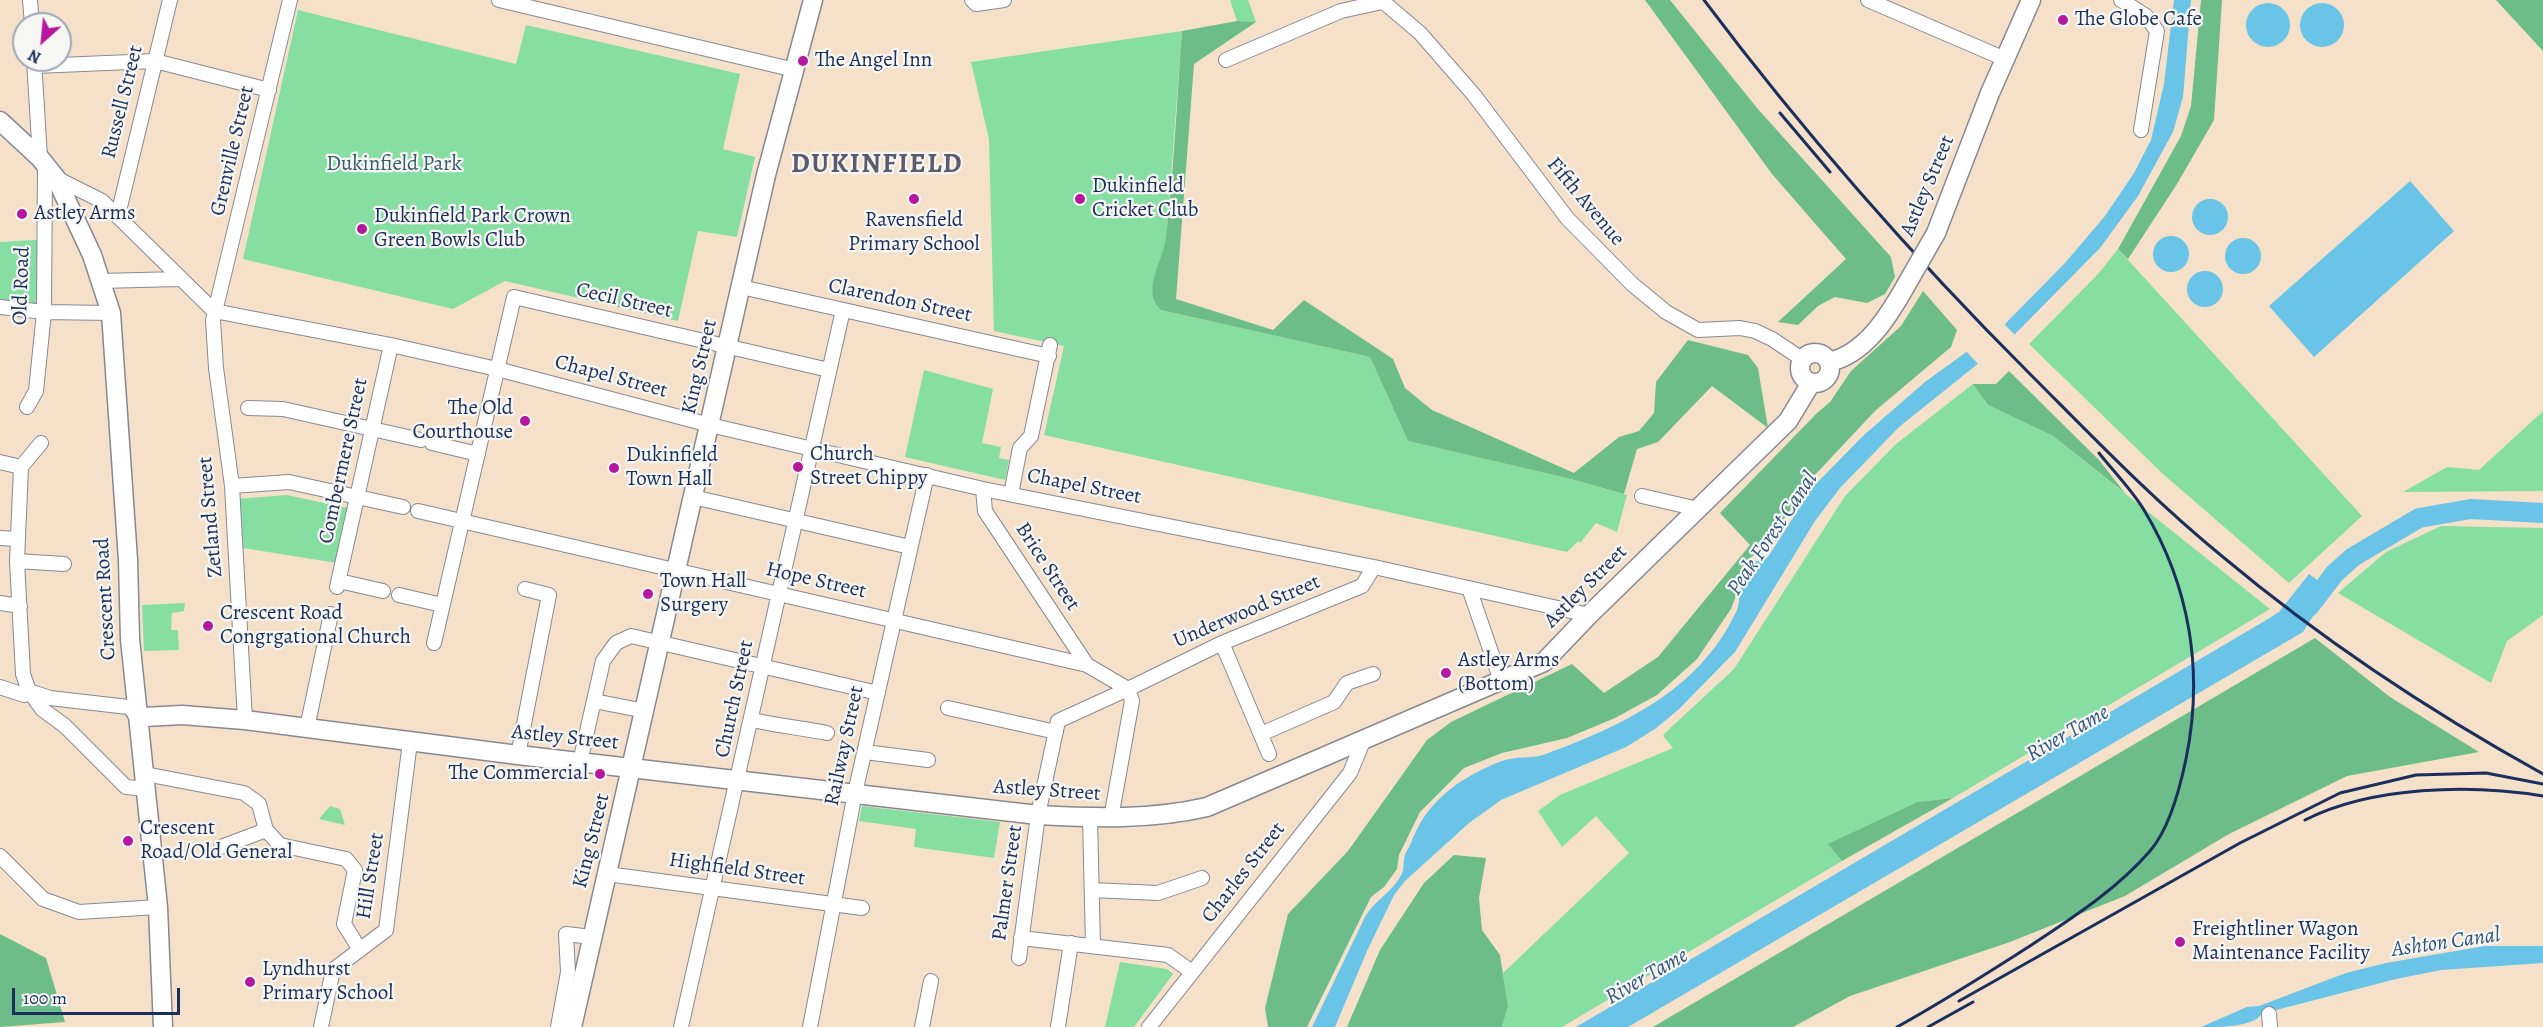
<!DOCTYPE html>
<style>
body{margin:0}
#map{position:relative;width:2543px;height:1027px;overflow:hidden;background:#f5e1c9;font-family:Alegreya,serif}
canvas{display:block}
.north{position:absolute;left:12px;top:12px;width:60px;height:60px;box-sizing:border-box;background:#f6f6f2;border:2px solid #9ea6b7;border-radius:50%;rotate:207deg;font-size:16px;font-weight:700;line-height:24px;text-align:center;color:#1b2f5e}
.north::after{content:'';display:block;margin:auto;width:21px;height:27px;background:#b5179e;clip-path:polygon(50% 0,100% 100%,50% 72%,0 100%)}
.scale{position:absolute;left:12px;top:988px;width:168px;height:27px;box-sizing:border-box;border:3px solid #1b2f5e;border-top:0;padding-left:8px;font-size:18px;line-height:21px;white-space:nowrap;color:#1b2f5e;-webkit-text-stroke:4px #f6f6f2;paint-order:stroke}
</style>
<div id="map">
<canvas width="2543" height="1027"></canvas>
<div class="north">N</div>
<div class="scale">100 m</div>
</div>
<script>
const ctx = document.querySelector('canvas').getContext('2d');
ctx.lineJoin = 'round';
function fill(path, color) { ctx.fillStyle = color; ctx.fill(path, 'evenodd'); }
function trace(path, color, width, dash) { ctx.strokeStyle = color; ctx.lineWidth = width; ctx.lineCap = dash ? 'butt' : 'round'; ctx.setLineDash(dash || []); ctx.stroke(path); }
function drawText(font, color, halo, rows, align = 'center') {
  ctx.font = font + ' Alegreya,serif'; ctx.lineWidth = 4.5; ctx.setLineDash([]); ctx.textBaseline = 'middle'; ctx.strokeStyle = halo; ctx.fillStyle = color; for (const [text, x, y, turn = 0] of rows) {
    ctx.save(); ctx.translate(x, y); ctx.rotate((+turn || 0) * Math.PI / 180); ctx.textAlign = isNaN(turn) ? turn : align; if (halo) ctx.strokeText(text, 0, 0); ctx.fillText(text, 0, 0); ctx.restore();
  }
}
fill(new Path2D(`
 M1230,0H1248L1256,22L1237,21Z
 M298,10L516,64L526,25L740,74L723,149L755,157L737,237L698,231L678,321L505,281L453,309L243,259Z
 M1182,31L1161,310L1370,357L1408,441L1571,479L1627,495L1617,532L1596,523L1580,543L1578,541L1567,552L1044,435L1064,346L994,331L989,139L971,62Z
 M37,240V308L0,304V242Z
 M2118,249L2362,516L2289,583L2163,474L2029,344L2099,273Z
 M924,370L993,389L982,443L1001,447L999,458L1009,460L1005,480L905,457Z
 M1973,384L1988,405L2053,436L2270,609L1953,798L1917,802L1829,844L1842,861L1562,1027H1502L1508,1006L1503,973L1629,853L1596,816L1562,847L1538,811L1560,795L1673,748L1663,736L1665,733L1734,669L1845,496L1896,444Z
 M2543,411V491L2403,492L2447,467L2479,470Z
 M287,495L348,508L337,563L243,548L236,499Z
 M2441,526L2543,528V615L2507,641L2491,683L2338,593L2386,552Z
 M185,603L184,611L172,613L171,630H178L179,650L144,651L142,605Z
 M330,806L340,809L345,825L319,819Z
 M862,806L1000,822L994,858L914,847L916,829L859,821Z
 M1120,962L1167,969L1173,974L1134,1027H1105Z`), '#86dea3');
fill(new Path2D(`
 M1645,0H1670L1757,108L1891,257L1895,277L1885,294L1867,303L1835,297L1818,306L1798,325L1778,322L1846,259L1772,174Z
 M2201,0H2222L2214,120L2177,184L2128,259L2118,249L2181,136L2191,106Z
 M2496,0H2543V51Z
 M1237,21L1256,22L1194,64L1176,299L1273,330L1304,300L1393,359L1405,388L1432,410L1574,473L1619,437L1639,431L1654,413L1656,382L1688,340L1748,355L1758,368L1768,428L1712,386L1658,442L1637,449L1624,494L1571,479L1408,441L1370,357L1161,310C1140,291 1164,260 1166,237C1174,169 1177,99 1182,31Z
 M1923,291L1957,330L1951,347L1876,410L1812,478L1765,547L1750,558L1731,609L1697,659L1657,695L1615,718L1567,738L1502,753L1464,768L1420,812L1399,855L1397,869L1384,887L1371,897L1307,1027H1268L1265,1008L1288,914L1348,851L1427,740L1451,722L1572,664L1604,693L1658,657L1750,545L1720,513L1816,414L1830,402L1851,371L1901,326Z
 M2009,371L2099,460L2125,493L2053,436L1988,405L1973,384H1996Z
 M2315,638L2390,697L2479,752L2347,776L2229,834L2125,896L2010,942L1850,996L1793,1027H1653Z
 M1953,798L1842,861L1828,844L1917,802Z
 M1454,855L1486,858L1479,898L1482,930L1500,955L1508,1006L1502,1027H1347L1380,950L1424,883Z
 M0,934L46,958L65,1022L0,1027Z`), '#6cbd89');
fill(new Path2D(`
 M2174,0H2191L2183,97L2173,132L2138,196L2100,248L2015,334L1899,427L1840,488L1815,521L1735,652L1678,710L1655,729L1626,747L1501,800L1469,823L1405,881L1394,895L1367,951L1335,1027H1312L1365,917C1375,900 1390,894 1400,877C1406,869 1402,864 1405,855C1406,851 1409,848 1411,843C1421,817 1434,801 1457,784C1469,776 1496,761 1510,759C1522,756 1533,759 1546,754C1621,726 1698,691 1735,614C1740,606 1738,601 1740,593C1741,583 1748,572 1752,563L1768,557L1812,488L1864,435L1925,382L2005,324L2065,263L2105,216L2134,173L2151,140L2164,84Z
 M2246 25a22 22 0 1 1 44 0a22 22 0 1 1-44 0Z
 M2300 25a22 22 0 1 1 44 0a22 22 0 1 1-44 0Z
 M2410,181L2454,231L2314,357L2269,306Z
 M2192 217a18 18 0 1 1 36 0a18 18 0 1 1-36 0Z
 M2153 254a18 18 0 1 1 36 0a18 18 0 1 1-36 0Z
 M2225 256a18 18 0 1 1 36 0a18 18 0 1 1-36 0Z
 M2187 289a18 18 0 1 1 36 0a18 18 0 1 1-36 0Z
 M2309,574L2330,589L2303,632L1628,1027H1576L2268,619L2279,612Z
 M2485,946H2543V963L2441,970L2396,979L2276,1010L2270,1008C2262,1011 2262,1016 2255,1020C2241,1027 2219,1027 2201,1027L2247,1007L2259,1006L2346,973L2386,963Z`), '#69c4e7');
fill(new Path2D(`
 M2002,322L2017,337L1980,366L1964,349Z`), '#f5e1c9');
trace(new Path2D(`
 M2309,607L2335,573L2353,557L2419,518L2471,509L2543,513`), '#69c4e7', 20);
const minor = new Path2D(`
 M30,0L32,24
 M499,0L795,70
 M972,0L976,4L1004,0
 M1381,0L1420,33L1474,95L1567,218L1632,284L1666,312L1698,330L1740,328L1755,331L1772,339L1802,359
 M1868,0L2005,59
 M2121,0L2146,16L2157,31L2141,130
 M34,60L40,158
 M1226,60L1341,11L1382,2
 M35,66L155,61L269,90
 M56,178L102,201L214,311L391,345L497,369L710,425L983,489L1374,567L1589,615
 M118,215L170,0
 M100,281L179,279
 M741,287L1049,356
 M0,307L44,312L111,313
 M27,407L36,391L44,312L45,164
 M248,408L283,409L421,440
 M41,443L21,467L17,561L23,674L29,691L42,709L65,726L126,787L147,789
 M432,443L478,454
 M0,462L21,467
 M232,486L289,482L403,507
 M983,489L985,511L1087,665
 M1011,494L1020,448L1031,436L1050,345
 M1642,496L1698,509
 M693,497L910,547
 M418,511L1087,665L1128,689L1222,643L1362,586L1374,567
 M0,538L17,539
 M17,561L64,564
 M339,581L383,591
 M337,587L391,345
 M1469,588L1501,681
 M399,595L442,605
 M0,603L20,606
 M434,643L514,297L829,370
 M1222,643L1269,754
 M0,687L24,695L29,691L50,698L128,707L136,713
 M594,701L645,711
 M948,708L1056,732
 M245,720L232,486L216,368L213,320L290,0
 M753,720C778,726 802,728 827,733
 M307,728L331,614
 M1261,734L1334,702L1347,683L1373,674
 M865,752L928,760
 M518,755L549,595L525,589
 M580,762L603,661L616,643L631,636L878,693
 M145,774L244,793L259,804L266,830L280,845L346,859L355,870L344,924L360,950
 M1090,818L1093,946
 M221,847L266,830
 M0,856L43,899L79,912L158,907
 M607,874L862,908
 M1092,890L1158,893L1202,878
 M1021,938L1168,955L1192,972
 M1019,958L1038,815L1058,721L1128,689L1132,701L1111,818
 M2269,1014L2270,1027
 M321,1027L333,970L386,930L410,742
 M558,1027L568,972L566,934L592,937
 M681,1027L843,310
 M810,1027L855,793L927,475
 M922,1027L931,981
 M1058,1027L1071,943
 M1149,1027L1350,773L1364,739`);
const major = new Path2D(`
 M0,121L40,158L56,178L92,255L111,313L128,560L130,639L158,907L163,1027
 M1936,233L1990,93L2031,0
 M1800 368a15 15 0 1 1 30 0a15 15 0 1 1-30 0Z
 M1829,362C1865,354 1888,317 1905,287
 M136,713L144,717L182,715L245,720L518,755L1038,815C1095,818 1151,820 1207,807L1544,662L1589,615L1788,421L1811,383
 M572,1027L766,175L813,0`);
trace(minor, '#888894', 16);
trace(major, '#888894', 21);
trace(minor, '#fff', 14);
trace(major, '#fff', 18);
trace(new Path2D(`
 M1704,0C1804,133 1913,257 2030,374C2093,437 2154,501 2223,557C2321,639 2431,712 2543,774
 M1780,113L1830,172
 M2305,820C2372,786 2470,784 2543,796
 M1959,1001L2240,843L2340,793L2416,775L2486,773L2543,784
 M1897,1027C1944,1001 1988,973 2033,944C2075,916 2117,889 2150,851C2170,828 2180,788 2186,759C2204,672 2190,586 2144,510C2132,490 2114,472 2099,453
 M1928,1027L1973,1002`), '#1b2f5e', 3);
const majorBridge = new Path2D(`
 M1905,287L1936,233`);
trace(majorBridge, '#888894', 21, []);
trace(majorBridge, '#fff', 18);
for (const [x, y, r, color] of [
 [2063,20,6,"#b5179e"],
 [803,61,6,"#b5179e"],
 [914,199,6,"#b5179e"],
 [1080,199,6,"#b5179e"],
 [22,214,6,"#b5179e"],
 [362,229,6,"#b5179e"],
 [525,421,6,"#b5179e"],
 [798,467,6,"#b5179e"],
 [614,468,6,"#b5179e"],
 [648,594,6,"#b5179e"],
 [208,626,6,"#b5179e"],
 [1446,673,6,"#b5179e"],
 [600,774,6,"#b5179e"],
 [128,841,6,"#b5179e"],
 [2180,942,6,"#b5179e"],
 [250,982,6,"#b5179e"]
]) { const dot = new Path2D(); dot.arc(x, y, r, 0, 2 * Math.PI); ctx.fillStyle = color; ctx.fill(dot); trace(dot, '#f6f6f2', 2); }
drawText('21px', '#1b2f5e', '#f6f6f2', [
 ["The Globe Cafe",2075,20],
 ["The Angel Inn",815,61],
 ["Dukinfield",1092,187],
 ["Cricket Club",1092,211],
 ["Astley Arms",34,214],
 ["Dukinfield Park Crown",374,217],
 ["Green Bowls Club",374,241],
 ["Ravensfield",914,221,"center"],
 ["Primary School",914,245,"center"],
 ["The Old",513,409,"right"],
 ["Courthouse",513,433,"right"],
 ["Church",810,455],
 ["Street Chippy",810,479],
 ["Dukinfield",626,456],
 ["Town Hall",626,480],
 ["Town Hall",660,582],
 ["Surgery",660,606],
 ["Crescent Road",220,614],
 ["Congrgational Church",220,638],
 ["Astley Arms",1458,661],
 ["(Bottom)",1458,685],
 ["The Commercial",588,774,"right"],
 ["Crescent",140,829],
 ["Road/Old General",140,853],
 ["Freightliner Wagon",2192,930],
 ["Maintenance Facility",2192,954],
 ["Lyndhurst",262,970],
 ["Primary School",262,994]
], 'left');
drawText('21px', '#1b2f5e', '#f6f6f2', [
 ["Russell Street",123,102,-76],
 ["Grenville Street",233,151,-77],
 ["Astley Street",1928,186,-67],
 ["Fifth Avenue",1585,202,50],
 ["Old Road",22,286,-88],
 ["Cecil Street",624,301,13],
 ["Clarendon Street",900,301,12],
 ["King Street",700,367,-77],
 ["Chapel Street",611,377,15],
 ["Combermere Street",344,461,-78],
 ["Chapel Street",1084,487,11],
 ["Zetland Street",211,517,-95],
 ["Brice Street",1047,567,57],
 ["Hope Street",816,581,13],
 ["Astley Street",1586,587,-45],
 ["Crescent Road",106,599,-93],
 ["Underwood Street",1247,612,-23],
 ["Church Street",735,699,-78],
 ["Astley Street",565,738,6],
 ["Railway Street",845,746,-78],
 ["Astley Street",1047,791,4],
 ["King Street",592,841,-76],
 ["Highfield Street",737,870,8],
 ["Charles Street",1244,873,-52],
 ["Hill Street",371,876,-81],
 ["Palmer Street",1008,883,-82]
]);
drawText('21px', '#365b6f', '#f6f6f2', [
 ["Dukinfield Park",394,165]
]);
drawText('italic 22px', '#2e5480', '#f6f6f2', [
 ["Peak Forest Canal",1773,534,-56],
 ["River Tame",2068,734,-30],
 ["Ashton Canal",2446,943,-8],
 ["River Tame",1647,977,-30]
]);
ctx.letterSpacing = '1.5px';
drawText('bold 27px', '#5c5a6f', '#f6f6f2', [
 ["DUKINFIELD",877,165]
]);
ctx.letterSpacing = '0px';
</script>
